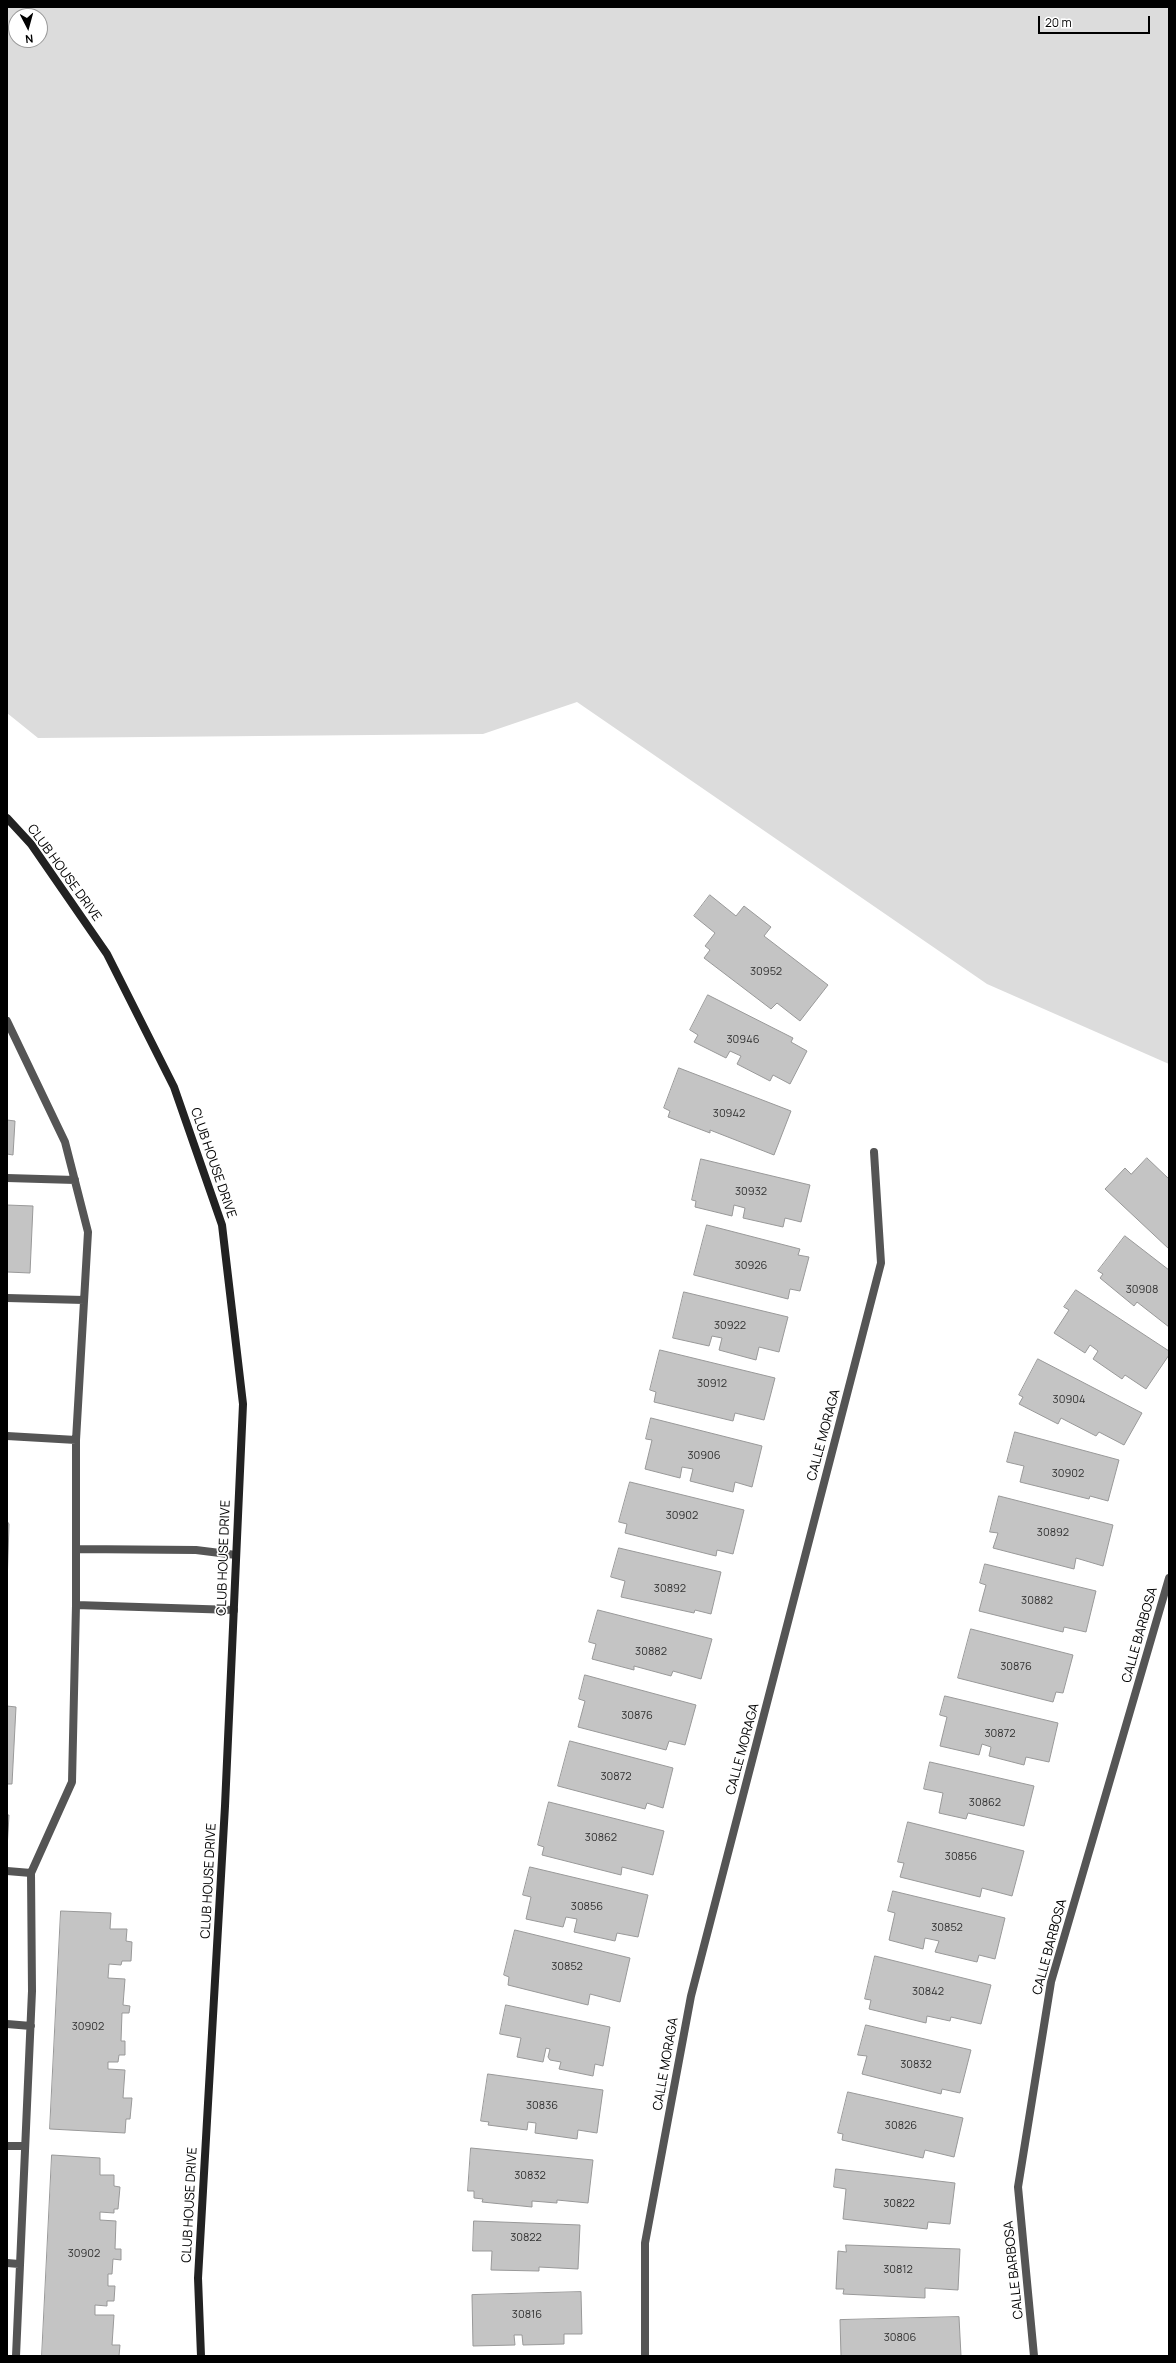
<!DOCTYPE html>
<style>
body{margin:0}
#map{position:relative;width:1176px;height:2363px;overflow:hidden;background:#fff;font-family:Manrope,sans-serif}
canvas{display:block}
.frame{position:absolute;inset:0;border:8px solid #000;pointer-events:none}
.north{position:absolute;left:8px;top:8px;width:40px;height:40px;box-sizing:border-box;background:#fff;border:1px solid #999;border-radius:50%;rotate:174deg;font-size:11px;font-weight:700;line-height:16px;text-align:center;color:#000}
.north::after{content:'';display:block;margin:auto;width:14px;height:18px;background:#000;clip-path:polygon(50% 0,100% 100%,50% 72%,0 100%)}
.scale{position:absolute;left:1038px;top:16px;width:112px;height:18px;box-sizing:border-box;border:2px solid #000;border-top:0;padding-left:5px;font-size:12px;line-height:14px;white-space:nowrap;color:#000;-webkit-text-stroke:3px #fff;paint-order:stroke}
</style>
<div id="map">
<canvas width="1176" height="2363"></canvas>
<div class="frame"></div>
<div class="north">N</div>
<div class="scale">20 m</div>
</div>
<script>
const ctx = document.querySelector('canvas').getContext('2d');
ctx.lineJoin = 'round';
function fill(path, color) { ctx.fillStyle = color; ctx.fill(path, 'evenodd'); }
function trace(path, color, width, dash) { ctx.strokeStyle = color; ctx.lineWidth = width; ctx.lineCap = dash ? 'butt' : 'round'; ctx.setLineDash(dash || []); ctx.stroke(path); }
function drawText(font, color, halo, rows, align = 'center') {
  ctx.font = font + ' Manrope,sans-serif'; ctx.lineWidth = 3.5; ctx.setLineDash([]); ctx.textBaseline = 'middle'; ctx.strokeStyle = halo; ctx.fillStyle = color; for (const [text, x, y, turn = 0] of rows) {
    ctx.save(); ctx.translate(x, y); ctx.rotate((+turn || 0) * Math.PI / 180); ctx.textAlign = isNaN(turn) ? turn : align; if (halo) ctx.strokeText(text, 0, 0); ctx.fillText(text, 0, 0); ctx.restore();
  }
}
fill(new Path2D(`
 M7,7H1169V1064L987,984L577,702L483,734L38,738L7,713ZM16,16H40V40H16Z`), '#dcdcdc');
const building = new Path2D(`
 M710,895L736,916L744,906L771,927L764,936L828,985L800,1021L777,1003L771,1009L704,958L710,950L705,946L715,933L694,916Z
 M708,995L793,1038L791,1042L807,1051L790,1084L773,1075L770,1081L737,1064L741,1056L730,1051L726,1058L694,1042L698,1035L690,1030Z
 M679,1068L791,1111L774,1155L710,1130V1133L668,1117L670,1111L664,1108Z
 M7,1120L15,1121L13,1155L7,1154Z
 M1147,1158L1169,1179V1249L1105,1189L1125,1168L1131,1174Z
 M701,1159L810,1185L801,1222L785,1218L783,1227L743,1218L745,1208L734,1205L732,1216L695,1207L696,1201L692,1200Z
 M7,1205L33,1206L30,1273L7,1272Z
 M707,1225L800,1249L798,1255L809,1257L800,1291L790,1289L788,1299L694,1275Z
 M1125,1236L1169,1270V1327L1137,1302L1134,1306L1100,1278L1103,1274L1098,1271Z
 M1076,1290L1169,1351V1355L1146,1389L1125,1375L1122,1379L1093,1359L1098,1351L1090,1345L1085,1353L1054,1333L1069,1310L1064,1307Z
 M684,1292L788,1317L779,1352L759,1347L756,1360L719,1350L722,1338L712,1336L709,1346L673,1338Z
 M660,1350L775,1378L764,1420L735,1413L733,1421L654,1402L656,1392L650,1390Z
 M1038,1359L1142,1413L1124,1445L1099,1432L1096,1436L1061,1418L1058,1424L1019,1404L1023,1397L1019,1395Z
 M651,1418L762,1446L752,1487L735,1482L733,1492L690,1481L693,1469L682,1467L680,1478L645,1469L652,1440L646,1439Z
 M1015,1432L1119,1460L1108,1501L1090,1496L1089,1499L1020,1482L1024,1466L1007,1462Z
 M630,1482L744,1510L733,1554L717,1550L716,1556L625,1533L627,1524L619,1522Z
 M999,1496L1113,1525L1103,1566L1076,1558L1074,1569L993,1548L998,1533L990,1532Z
 M7,1521L9,1524L7,1585Z
 M619,1548L721,1572L711,1614L695,1610L694,1613L621,1597L625,1581L611,1577Z
 M985,1564L1096,1591L1086,1632L1064,1627L1063,1632L979,1611L986,1585L980,1583Z
 M598,1610L712,1639L701,1679L673,1671L671,1676L634,1666V1670L592,1659L596,1644L589,1642Z
 M971,1629L1073,1655L1063,1693L1056,1692L1053,1702L958,1678Z
 M585,1675L696,1705L685,1745L669,1741L666,1750L578,1727L585,1701L579,1699Z
 M945,1696L1058,1723L1049,1762L1026,1757L1024,1765L989,1756L991,1747L982,1744L979,1755L940,1746L947,1717L940,1715Z
 M7,1706L16,1707L12,1784H7Z
 M570,1741L673,1768L663,1808L647,1803L645,1809L558,1786Z
 M930,1762L1034,1786L1024,1826L968,1813L966,1819L939,1813L943,1793L924,1789Z
 M549,1802L664,1831L653,1875L622,1867L621,1875L542,1855L544,1847L538,1845Z
 M7,1815H9L7,1849Z
 M908,1822L1024,1851L1012,1896L982,1888L980,1897L900,1877L904,1863L898,1862Z
 M530,1867L648,1895L638,1937L617,1933L615,1941L574,1932L577,1919L566,1917L563,1927L526,1919L531,1897L523,1895Z
 M893,1891L1005,1918L995,1959L979,1955L977,1962L935,1952L939,1941L925,1938L923,1949L889,1940L895,1913L888,1911Z
 M61,1911L111,1913L110,1929H127L126,1941L132,1942L131,1961H122L121,1965L109,1964L108,1978L125,1979L123,2005L130,2006L129,2013H122L121,2041H125V2055H119L118,2062H108V2069L125,2070L123,2098H132L130,2119H126L125,2133L50,2129Z
 M515,1930L630,1958L620,2002L590,1994L588,2005L508,1985L509,1977L504,1975Z
 M875,1956L991,1985L981,2024L951,2017L950,2021L927,2016L926,2023L869,2009L871,2000L865,1999Z
 M506,2005L610,2027L603,2066L595,2064L593,2076L559,2069L561,2062L550,2060L548,2057L550,2049L546,2048L543,2062L517,2057L521,2038L500,2034Z
 M866,2025L971,2050L960,2093L942,2089L941,2094L862,2074L867,2056L858,2055Z
 M488,2074L603,2090L597,2133L578,2130L577,2139L535,2133L536,2123L528,2122L527,2130L488,2125L489,2122L481,2121Z
 M848,2092L963,2118L954,2157L925,2150L923,2158L842,2140L843,2134L838,2133Z
 M471,2148L593,2160L588,2203L557,2200V2203L532,2201V2207L482,2202L483,2199L474,2198V2191H468Z
 M52,2155L100,2158V2175H114V2186L120,2187L118,2209H114V2213L100,2212V2220L116,2221L115,2249H121V2260L113,2259L112,2274H108V2286H115L114,2301H107V2306L95,2305V2315H114L112,2345H120L119,2356H42Z
 M836,2169L955,2183L950,2224L928,2222L927,2229L843,2219L846,2189L834,2187Z
 M474,2221L580,2225L578,2269L539,2267V2271L491,2270L492,2251H473Z
 M846,2245L960,2249L958,2290L925,2288V2298L843,2294L844,2289H836L838,2251L846,2252Z
 M581,2292L582,2334H564V2344L523,2345L522,2335H514L515,2345L473,2346L472,2295Z
 M959,2317L961,2356H841L840,2320Z`);
fill(building, '#c4c4c4');
trace(building, '#999', 1);
trace(new Path2D(`
 M7,1021L65,1142L88,1232L76,1440V1605L72,1782L31,1873L32,1991L16,2356
 M7,1178L75,1180
 M7,1298L84,1300
 M7,1436L76,1440
 M76,1549L196,1550L236,1555
 M76,1605L234,1610
 M7,1871L31,1873
 M7,2024L31,2026
 M7,2146H24
 M7,2263L19,2264`), '#555', 8);
trace(new Path2D(`
 M645,2356V2243L691,1996L881,1263L874,1152
 M1034,2356L1018,2187L1051,1982L1169,1578`), '#555', 8);
trace(new Path2D(`
 M7,818L31,844L107,954L174,1087L222,1225L243,1404L225,1806L198,2278L201,2356`), '#222', 8);
drawText('11px', '#313131', null, [
 ["30952",766,972],
 ["30946",743,1040],
 ["30942",729,1114],
 ["30932",751,1192],
 ["30926",751,1266],
 ["30908",1142,1290],
 ["30922",730,1326],
 ["30912",712,1384],
 ["30904",1069,1400],
 ["30906",704,1456],
 ["30902",1068,1474],
 ["30902",682,1516],
 ["30892",1053,1533],
 ["30892",670,1589],
 ["30882",1037,1601],
 ["30882",651,1652],
 ["30876",1016,1667],
 ["30876",637,1716],
 ["30872",1000,1734],
 ["30872",616,1777],
 ["30862",985,1803],
 ["30862",601,1838],
 ["30856",961,1857],
 ["30856",587,1907],
 ["30852",947,1928],
 ["30852",567,1967],
 ["30842",928,1992],
 ["30902",88,2027],
 ["30832",916,2065],
 ["30836",542,2106],
 ["30826",901,2126],
 ["30832",530,2176],
 ["30822",899,2204],
 ["30822",526,2238],
 ["30902",84,2254],
 ["30812",898,2270],
 ["30816",527,2315],
 ["30806",900,2338]
]);
drawText('13px', '#000', '#fff', [
 ["CLUB HOUSE DRIVE",64,873,54],
 ["CLUB HOUSE DRIVE",213,1163,71],
 ["CALLE MORAGA",824,1435,-75],
 ["CLUB HOUSE DRIVE",224,1558,-88],
 ["CALLE BARBOSA",1140,1635,-74],
 ["CALLE MORAGA",743,1749,-75],
 ["CLUB HOUSE DRIVE",209,1881,-87],
 ["CALLE BARBOSA",1050,1947,-75],
 ["CALLE MORAGA",666,2064,-80],
 ["CLUB HOUSE DRIVE",190,2205,-87],
 ["CALLE BARBOSA",1014,2270,-96]
]);
</script>
